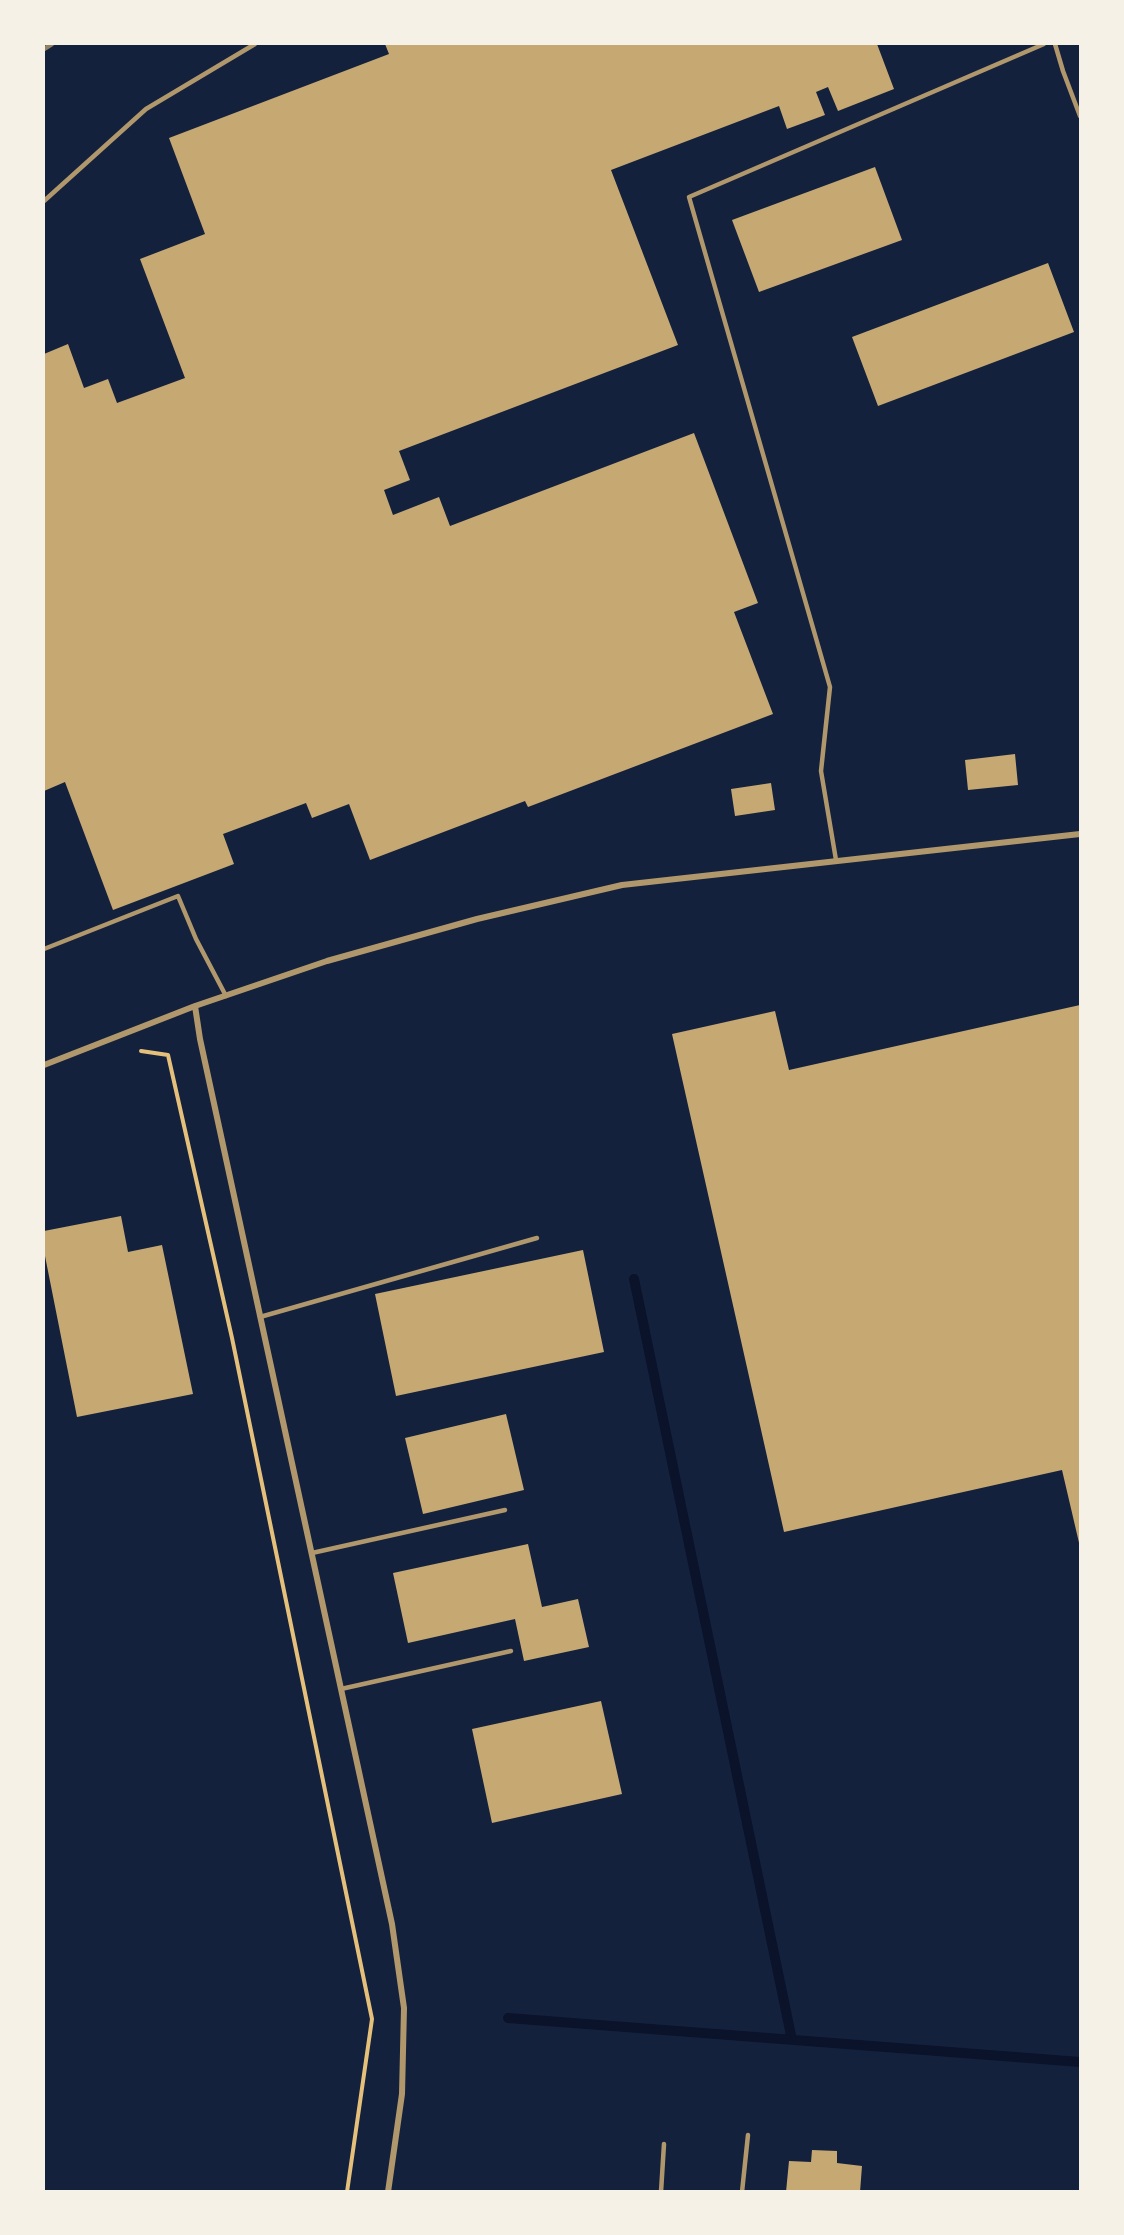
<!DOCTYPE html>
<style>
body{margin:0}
#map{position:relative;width:1124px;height:2235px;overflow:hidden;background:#14213d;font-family:"Exo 2",sans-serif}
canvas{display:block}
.frame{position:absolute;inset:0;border:45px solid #f6f1e7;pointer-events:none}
</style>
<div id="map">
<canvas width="1124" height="2235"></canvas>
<div class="frame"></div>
</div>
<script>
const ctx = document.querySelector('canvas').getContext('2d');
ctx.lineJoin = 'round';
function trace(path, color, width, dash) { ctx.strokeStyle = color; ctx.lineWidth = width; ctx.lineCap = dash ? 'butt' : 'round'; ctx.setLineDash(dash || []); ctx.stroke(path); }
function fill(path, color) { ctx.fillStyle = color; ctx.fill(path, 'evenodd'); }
trace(new Path2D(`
 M634,1279L792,2040
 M508,2018L1080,2062`), '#0b132b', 10);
fill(new Path2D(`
 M385,44H877L894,89L838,111L828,87L816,92L825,115L787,129L779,106L611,170L678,345L399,451L410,480L384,490L393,515L439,497L450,526L694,433L758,603L734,612L773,714L528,807L525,801L370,860L349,804L312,818L306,803L223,834L234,864L113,910L65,782L44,791V354L68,344L84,388L108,379L117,403L185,378L140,259L205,234L169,138L389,54Z
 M875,167L902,240L759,292L732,220Z
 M1048,263L1074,332L878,406L852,337Z
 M1015,754L1018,785L968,790L965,760Z
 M771,783L775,810L735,816L731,789Z
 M1080,1005V1547L1062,1470L784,1532L672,1034L775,1011L789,1070Z
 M121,1216L128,1252L162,1245L193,1394L77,1417L44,1251V1231Z
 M583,1250L604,1352L396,1396L375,1294Z
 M506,1414L524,1490L423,1514L405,1438Z
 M528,1544L542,1607L578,1599L589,1647L524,1661L515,1619L408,1643L393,1573Z
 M601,1701L622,1794L492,1823L472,1729Z
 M812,2150L837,2151V2163L862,2166L860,2192H786L789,2161L811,2162Z`), '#c6a872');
trace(new Path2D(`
 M141,1051L168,1055L232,1338L372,2019L347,2192`), '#e5c07b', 4);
trace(new Path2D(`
 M1055,44L1063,71L1080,116
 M44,201L146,109L255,44
 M836,860L821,771L830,687L689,197L1044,44
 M44,949L178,896L196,939L226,996
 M260,1317L537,1238
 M312,1553L505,1510
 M341,1689L511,1651
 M661,2192L664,2144
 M742,2192L748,2135`), '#b1986c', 4.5);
trace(new Path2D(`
 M195,1006L200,1039L392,1924L404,2008L402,2094L388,2192
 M44,1065L195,1006L327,961L477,919L622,885L1080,834`), '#b1986c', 6);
trace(new Path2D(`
 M44,49L52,44`), '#918062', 4.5);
</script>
